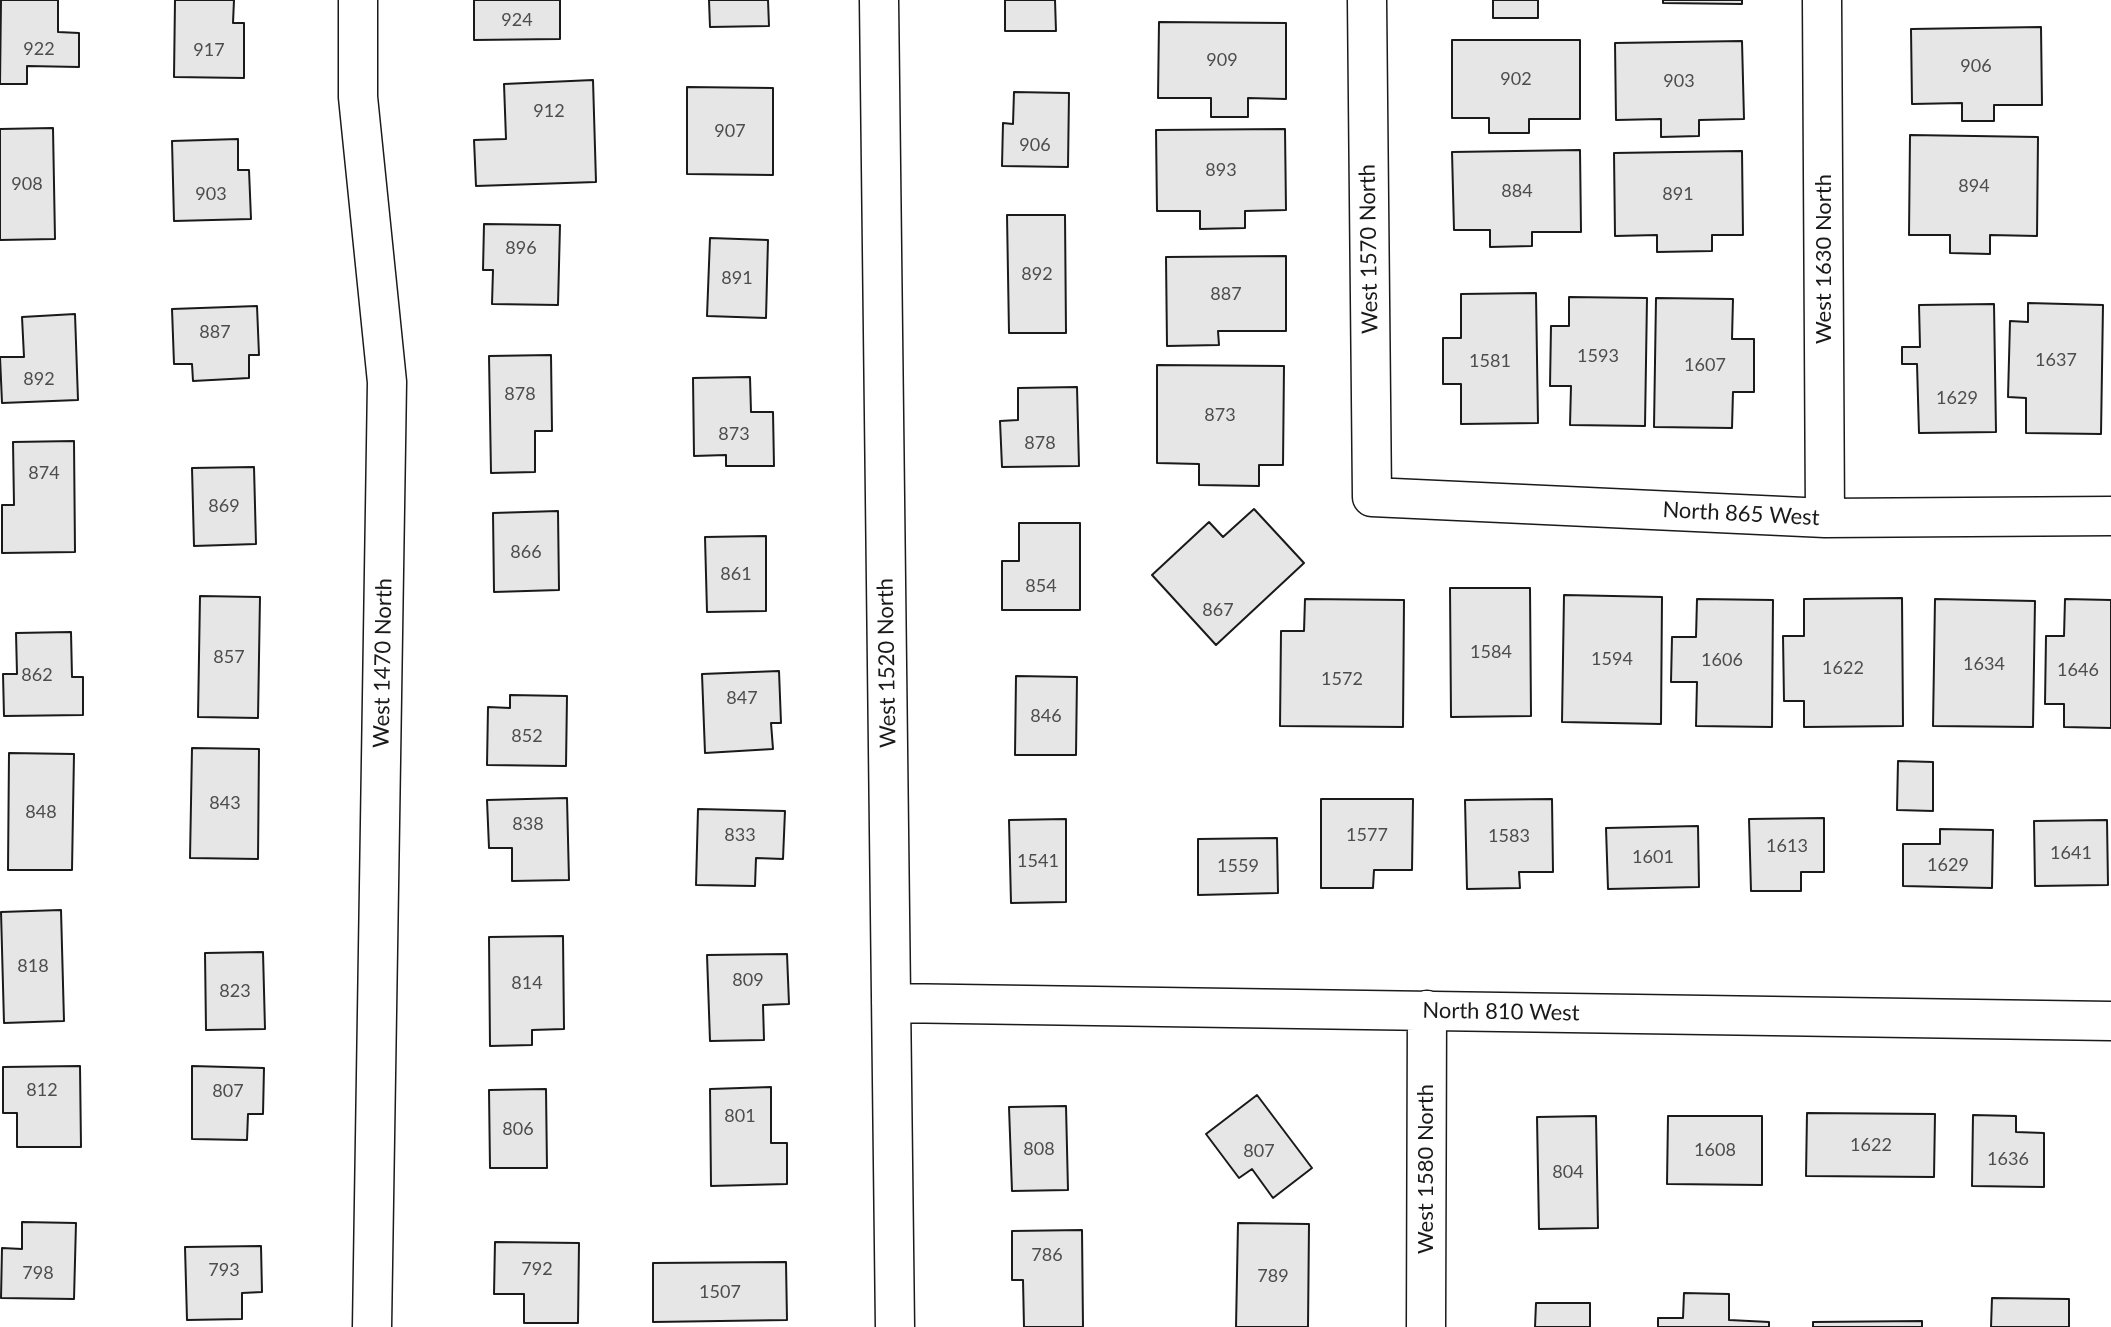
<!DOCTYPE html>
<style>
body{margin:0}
canvas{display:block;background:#fff}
</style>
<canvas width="2111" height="1327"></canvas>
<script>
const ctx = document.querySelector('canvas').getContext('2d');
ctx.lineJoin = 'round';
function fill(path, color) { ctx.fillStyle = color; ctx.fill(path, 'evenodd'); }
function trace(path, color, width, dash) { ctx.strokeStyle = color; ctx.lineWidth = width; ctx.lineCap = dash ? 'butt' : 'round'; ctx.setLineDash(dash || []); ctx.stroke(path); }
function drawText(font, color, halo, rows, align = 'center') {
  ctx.font = font + ' Lato,sans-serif'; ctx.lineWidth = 6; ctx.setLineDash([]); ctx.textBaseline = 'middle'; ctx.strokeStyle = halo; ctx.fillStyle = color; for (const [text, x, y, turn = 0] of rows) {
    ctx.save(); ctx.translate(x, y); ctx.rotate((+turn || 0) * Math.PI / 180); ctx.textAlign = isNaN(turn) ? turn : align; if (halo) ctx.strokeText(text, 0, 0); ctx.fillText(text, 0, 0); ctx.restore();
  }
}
const building = new Path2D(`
 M1,0H58V32L79,33V67L27,66V84H0Z
 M175,0H234L233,23H244V78L174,77Z
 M474,0H560V39L474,40Z
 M709,0H768L769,26L710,27Z
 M1005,0H1055L1056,31H1005Z
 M1493,0H1538V18H1493Z
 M1663,0H1742V4L1663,3Z
 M1159,22L1286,23V99L1248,98V117H1211V98H1158Z
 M2041,27L2042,105H1994V121H1962V103L1912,104L1911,29Z
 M1452,40H1580V119H1529V133H1489V118H1452Z
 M1742,41L1744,119L1699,120V136L1661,137V119L1616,120L1615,43Z
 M593,80L596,182L476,186L474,140L506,139L504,84Z
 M687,87L773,88V175L687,174Z
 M1014,92L1069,93L1068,167L1002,166L1003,123L1013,124Z
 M53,128L55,239L0,240V129Z
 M1285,129L1286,210L1245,211V228L1200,229V211H1157L1156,130Z
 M1910,135L2038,137L2037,236L1990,235V254L1950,253V235H1909Z
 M238,139V170H249L251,219L174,221L172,141Z
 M1580,150L1581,232H1532V246L1490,247V230H1454L1452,152Z
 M1742,151L1743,235H1712V251L1657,252V235L1615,236L1614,153Z
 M1007,215H1065L1066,333H1009Z
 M484,224L560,225L558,305L492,304L493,270H483Z
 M710,238L768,240L766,318L707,316Z
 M1286,256V331H1218L1219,345L1167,346L1166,257Z
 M1536,293L1538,423L1461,424V384H1443V338H1461V294Z
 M1569,297L1647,298L1645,426L1570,425L1571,386H1550L1551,326H1569Z
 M1656,298L1733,299L1732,339H1754V392H1733L1732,428L1654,427Z
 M2028,303L2103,305L2101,434L2026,433V398L2008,397L2010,321L2028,322Z
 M1994,304L1996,432L1919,433L1917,364H1902V347H1920L1919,305Z
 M257,306L259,355H249V378L193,381L192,364H174L172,309Z
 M75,314L78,400L2,403L0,357H24L22,317Z
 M551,355L552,431H535V472L491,473L489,356Z
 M1157,365L1284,366L1283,465H1259V486L1199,485V464L1157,463Z
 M750,377L751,412H773L774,466H726V455L694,456L693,378Z
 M1077,387L1079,466L1002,467L1000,421L1018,420V388Z
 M74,441L75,552L2,553V505H14L13,442Z
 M254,467L256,544L194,546L192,468Z
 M1254,509L1304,563L1216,645L1152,575L1209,522L1223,537Z
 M558,511L559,590L494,592L493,513Z
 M1019,523H1080V610H1002V561H1019Z
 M766,536V611L707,612L705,537Z
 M1450,588H1530L1531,716L1451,717Z
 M1564,595L1662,597L1661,724L1562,722Z
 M200,596L260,597L258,718L198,717Z
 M1902,598L1903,726L1804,727V701H1784L1783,636H1804V599Z
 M1305,599L1404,600L1403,727L1280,726L1281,631H1304Z
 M1697,599L1773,600L1772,727L1696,726L1697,682H1671L1672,637H1696Z
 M1935,599L2035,601L2033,727L1933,726Z
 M2065,599L2111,600V728L2064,727V704H2045L2046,636H2064Z
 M71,632L72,677H83V715L4,716L3,674H17L16,633Z
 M779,671L781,723H771L773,749L705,753L702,674Z
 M1016,676L1077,677L1076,755H1015Z
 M510,695L567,696L566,766L487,765L488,707L510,708Z
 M192,748L259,749L258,859L190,858Z
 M9,753L74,754L72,870H8Z
 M1898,761L1933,762V811L1897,810Z
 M567,798L569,880L512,881V848H489L487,800Z
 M1321,799H1413L1412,870H1374L1373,888H1321Z
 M1552,799L1553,872H1519L1520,888L1467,889L1465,800Z
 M698,809L785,811L783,859L756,858L755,886L696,885Z
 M1824,818V872H1801V891H1751L1749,819Z
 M1066,819V902L1011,903L1009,820Z
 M2107,820L2108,885L2035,886L2034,821Z
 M1698,826L1699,887L1608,889L1606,828Z
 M1940,829L1993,830L1992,888L1903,886V844H1940Z
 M1277,838L1278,893L1198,895V839Z
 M61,910L64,1021L4,1023L1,912Z
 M563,936L564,1029L532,1030V1045L490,1046L489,937Z
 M263,952L265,1029L206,1030L205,953Z
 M787,954L789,1004L763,1005L764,1040L710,1041L707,955Z
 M80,1066L81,1147H17V1113H3V1067Z
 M192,1066L264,1068L263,1114H248L247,1140L192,1139Z
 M771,1087V1143H787V1184L711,1186L710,1089Z
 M546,1089L547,1168H490L489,1090Z
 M1257,1095L1312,1168L1273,1198L1252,1169L1239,1178L1206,1134Z
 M1066,1106L1068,1190L1012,1191L1009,1107Z
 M1807,1113L1935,1114L1934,1177L1806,1176Z
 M1973,1115L2016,1116V1132L2044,1133V1187L1972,1186Z
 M1596,1116L1598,1228L1539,1229L1537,1117Z
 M1668,1116H1762V1185L1667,1184Z
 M22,1222L76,1223L74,1299L1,1298L2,1248L22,1249Z
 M1238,1223L1309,1224L1308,1327H1236Z
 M1082,1230L1083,1327H1024L1023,1280H1012V1231Z
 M495,1242L579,1243L578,1323H524V1294H494Z
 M261,1246L262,1292L242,1293V1319L187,1320L185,1247Z
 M786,1262L787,1320L653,1322V1263Z
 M1684,1293L1729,1294V1320L1769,1322V1327H1658V1318H1683Z
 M1992,1298L2069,1299V1327H1991Z
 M1536,1303H1590V1327H1535Z
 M1922,1321V1327H1813V1322Z`);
fill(building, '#e6e6e6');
trace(building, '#1a1a1a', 2);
const minor = new Path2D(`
 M358,0V97L387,382L372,1327
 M879,0L895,1327
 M1367,0L1372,497L1825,518L2111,516
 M1822,0L1825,518
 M891,1003L2111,1021
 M1426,1327L1427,1010`);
trace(minor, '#1a1a1a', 41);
trace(minor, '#fff', 38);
drawText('18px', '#4d4d4d', null, [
 ["924",517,20],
 ["922",39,49],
 ["917",209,50],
 ["909",1222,60],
 ["906",1976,66],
 ["902",1516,79],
 ["903",1679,81],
 ["912",549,111],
 ["907",730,131],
 ["906",1035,145],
 ["893",1221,170],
 ["908",27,184],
 ["894",1974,186],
 ["884",1517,191],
 ["903",211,194],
 ["891",1678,194],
 ["896",521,248],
 ["892",1037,274],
 ["891",737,278],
 ["887",1226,294],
 ["887",215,332],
 ["1593",1598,356],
 ["1637",2056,360],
 ["1581",1490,361],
 ["1607",1705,365],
 ["892",39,379],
 ["878",520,394],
 ["1629",1957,398],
 ["873",1220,415],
 ["873",734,434],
 ["878",1040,443],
 ["874",44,473],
 ["869",224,506],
 ["866",526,552],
 ["861",736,574],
 ["854",1041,586],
 ["867",1218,610],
 ["1584",1491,652],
 ["857",229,657],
 ["1594",1612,659],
 ["1606",1722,660],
 ["1634",1984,664],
 ["1622",1843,668],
 ["1646",2078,670],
 ["862",37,675],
 ["1572",1342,679],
 ["847",742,698],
 ["846",1046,716],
 ["852",527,736],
 ["843",225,803],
 ["848",41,812],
 ["838",528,824],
 ["833",740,835],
 ["1577",1367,835],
 ["1583",1509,836],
 ["1613",1787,846],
 ["1641",2071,853],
 ["1601",1653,857],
 ["1541",1038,861],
 ["1629",1948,865],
 ["1559",1238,866],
 ["818",33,966],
 ["809",748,980],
 ["814",527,983],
 ["823",235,991],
 ["812",42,1090],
 ["807",228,1091],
 ["801",740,1116],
 ["806",518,1129],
 ["1622",1871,1145],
 ["808",1039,1149],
 ["1608",1715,1150],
 ["807",1259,1151],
 ["1636",2008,1159],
 ["804",1568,1172],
 ["786",1047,1255],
 ["792",537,1269],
 ["793",224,1270],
 ["798",38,1273],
 ["789",1273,1276],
 ["1507",720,1292]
]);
drawText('22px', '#1a1a1a', '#fff', [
 ["West 1570 North",1369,249,-91],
 ["West 1630 North",1824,259,-90],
 ["North 865 West",1741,514,3],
 ["West 1470 North",383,663,-89],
 ["West 1520 North",887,663,-91],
 ["North 810 West",1501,1012,1],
 ["West 1580 North",1426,1169,-90]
]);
</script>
